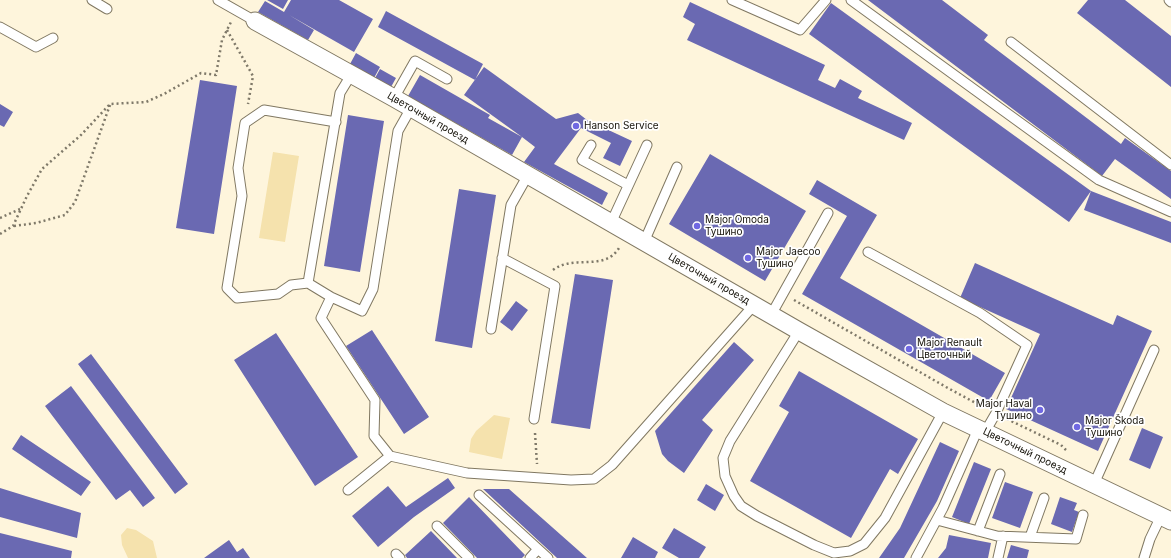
<!DOCTYPE html>
<meta charset="utf-8">
<style>
body{margin:0}
canvas{display:block;background:#fef5dc}
</style>
<canvas width="1171" height="558"></canvas>
<script>
const ctx = document.querySelector('canvas').getContext('2d');
ctx.lineJoin = 'round';
function fill(path, color) { ctx.fillStyle = color; ctx.fill(path, 'evenodd'); }
function trace(path, color, width, dash) { ctx.strokeStyle = color; ctx.lineWidth = width; ctx.lineCap = dash ? 'butt' : 'round'; ctx.setLineDash(dash || []); ctx.stroke(path); }
function drawText(font, color, halo, rows, align = 'center') {
  ctx.font = font + ' Inter,sans-serif'; ctx.lineWidth = 3.5; ctx.setLineDash([]); ctx.textBaseline = 'middle'; ctx.strokeStyle = halo; ctx.fillStyle = color; for (const [text, x, y, turn = 0] of rows) {
    ctx.save(); ctx.translate(x, y); ctx.rotate((+turn || 0) * Math.PI / 180); ctx.textAlign = isNaN(turn) ? turn : align; if (halo) ctx.strokeText(text, 0, 0); ctx.fillText(text, 0, 0); ctx.restore();
  }
}
fill(new Path2D(`
 M273,152L299,156L285,242L259,238Z
 M494,415L510,418L502,459L469,452L471,439L476,431Z
 M127,528L136,530L153,541L157,558H128L122,545L121,535Z`), '#f5e2ad');
fill(new Path2D(`
 M267,0H288L283,9Z
 M291,0H339L373,19L354,52L289,15L314,30L308,40L258,12L265,1L284,12Z
 M868,0H942L988,35L984,40L1121,144L1125,138L1171,171V199L1115,159L1102,176Z
 M1088,0H1125L1171,36V87L1077,13Z
 M690,2L825,65L818,80L835,88L840,79L862,91L858,98L912,123L904,140L687,40L695,24L683,17Z
 M831,3L1091,191L1171,222V243L1084,210L1091,191L1069,222L809,34Z
 M386,11L483,64L475,80L378,27Z
 M356,53L380,67L374,78L350,64Z
 M484,67L556,119L578,113L587,120L632,141L620,166L603,158L611,143L581,128L554,164L608,193L602,205L524,162L535,147L522,137L512,155L408,96L420,75L490,115L488,118L522,137L464,95Z
 M380,69L396,78L391,87L375,78Z
 M200,80L237,86L214,234L176,228Z
 M0,104L13,112L4,127L0,125Z
 M348,115L384,121L360,272L324,266Z
 M710,154L806,211L765,281L669,224Z
 M817,180L877,215L840,278L1005,373L989,401L802,294L847,216L809,194Z
 M459,189L496,195L472,348L435,341Z
 M975,263L1113,325L1117,315L1152,331L1098,451L1006,409L1040,334L960,298Z
 M575,274L613,280L590,429L551,423Z
 M516,301L528,310L512,331L500,322Z
 M372,330L429,417L404,434L346,346Z
 M276,333L358,457L315,486L234,360Z
 M734,342L754,360L702,420L713,430L684,473L668,461L662,454L655,431Z
 M91,354L188,484L175,494L78,364Z
 M799,371L918,439L898,474L890,469L851,538L750,481L789,412L779,406Z
 M71,386L155,498L143,507L130,490L116,500L45,406Z
 M1142,428L1163,437L1150,469L1129,460Z
 M21,435L91,482L81,496L12,449Z
 M940,442L959,451L937,501L904,558H879L900,528Z
 M974,462L991,469L969,524L952,517Z
 M448,478L455,488L414,517L378,547L352,516L388,486L406,507Z
 M1005,482L1033,492L1020,528L992,518Z
 M706,484L724,495L715,511L697,500Z
 M0,488L81,513L77,538L0,517Z
 M483,489H509L587,558H557Z
 M469,497L525,555L522,558H477L443,523Z
 M1060,497L1077,503L1074,510L1079,512L1072,532L1051,524Z
 M674,528L706,547L699,558H679L662,548Z
 M431,531L457,558H407L405,555Z
 M0,533L72,551L71,558H0Z
 M949,535L991,543L988,558H938L946,548Z
 M633,537L658,552L655,558H621Z
 M229,540L237,552L243,548L250,558H204Z
 M1011,545L1029,550L1027,558H1007Z`), '#6a69b2');
const service = new Path2D(`
 M92,0L107,9
 M218,0L255,21
 M732,0L800,30L826,0
 M851,0L1099,180L1171,212
 M1169,0L1171,2
 M0,27L36,47L53,38
 M1011,42L1171,165
 M394,98L415,61L447,79
 M336,122L264,110L245,123L238,168L242,196L227,288L237,298L278,294L291,285L308,283L331,297L362,311L373,289L398,131L411,108
 M591,145L582,160L628,185
 M611,223L647,145
 M644,242L677,167
 M868,252L980,313L1027,345L996,413L985,432
 M502,258L555,286L534,419
 M308,283L340,93L351,75
 M331,297L321,318L375,400L374,436L390,456L467,473L571,480L594,479L612,465L754,305
 M771,315L828,213
 M491,329L511,205L528,175
 M799,331L730,441L723,458L725,476L734,496L741,506L757,516L814,545L834,553L850,551L864,544L885,518L943,412
 M1094,484L1154,350
 M348,490L390,456
 M479,495L548,558
 M937,520L997,536L1076,539L1083,515
 M437,526L469,558
 M978,531L1000,474
 M1030,537L1044,498
 M396,554L400,558
 M530,558L538,549
 M916,558L943,508L978,429
 M998,558L1003,536
 M1144,558L1150,539L1161,516`);
const minor = new Path2D(`
 M255,21L394,98L799,331L943,412L1171,521`);
trace(service, '#807862', 11);
trace(minor, '#807862', 19);
trace(new Path2D(`
 M227,30L253,76L248,104
 M0,218L20,209
 M14,226L36,223L65,215L75,202L110,105
 M0,234L13,226L27,196L42,169L81,135L110,104L146,102L164,94L201,73L216,75L222,40L231,22
 M553,270C574,254 604,272 619,248
 M794,300L946,387L983,407
 M1007,419L1061,445L1066,450
 M535,433L537,464`), '#7f7969', 2.5, [2, 3]);
trace(service, '#fff', 9);
trace(minor, '#fff', 17);
for (const [x, y, r, color] of [
 [576,126,4,"#7068e2"],
 [697,226,4,"#7068e2"],
 [748,258,4,"#7068e2"],
 [909,349,4,"#7068e2"],
 [1040,410,4,"#7068e2"],
 [1077,427,4,"#7068e2"]
]) { const dot = new Path2D(); dot.arc(x, y, r, 0, 2 * Math.PI); ctx.fillStyle = color; ctx.fill(dot); trace(dot, '#fff', 1.5); }
drawText('10px', '#151209', '#fff', [
 ["Цветочный проезд",428,118,30],
 ["Цветочный проезд",709,279,30],
 ["Цветочный проезд",1025,451,26]
]);
drawText('10px', '#151209', '#fff', [
 ["Hanson Service",584,126],
 ["Major Omoda",705,220],
 ["Тушино",705,232],
 ["Major Jaecoo",756,252],
 ["Тушино",756,264],
 ["Major Renault",917,343],
 ["Цветочный",917,355],
 ["Major Haval",1032,404,"right"],
 ["Тушино",1032,416,"right"],
 ["Major Škoda",1085,421],
 ["Тушино",1085,433]
], 'left');
</script>
